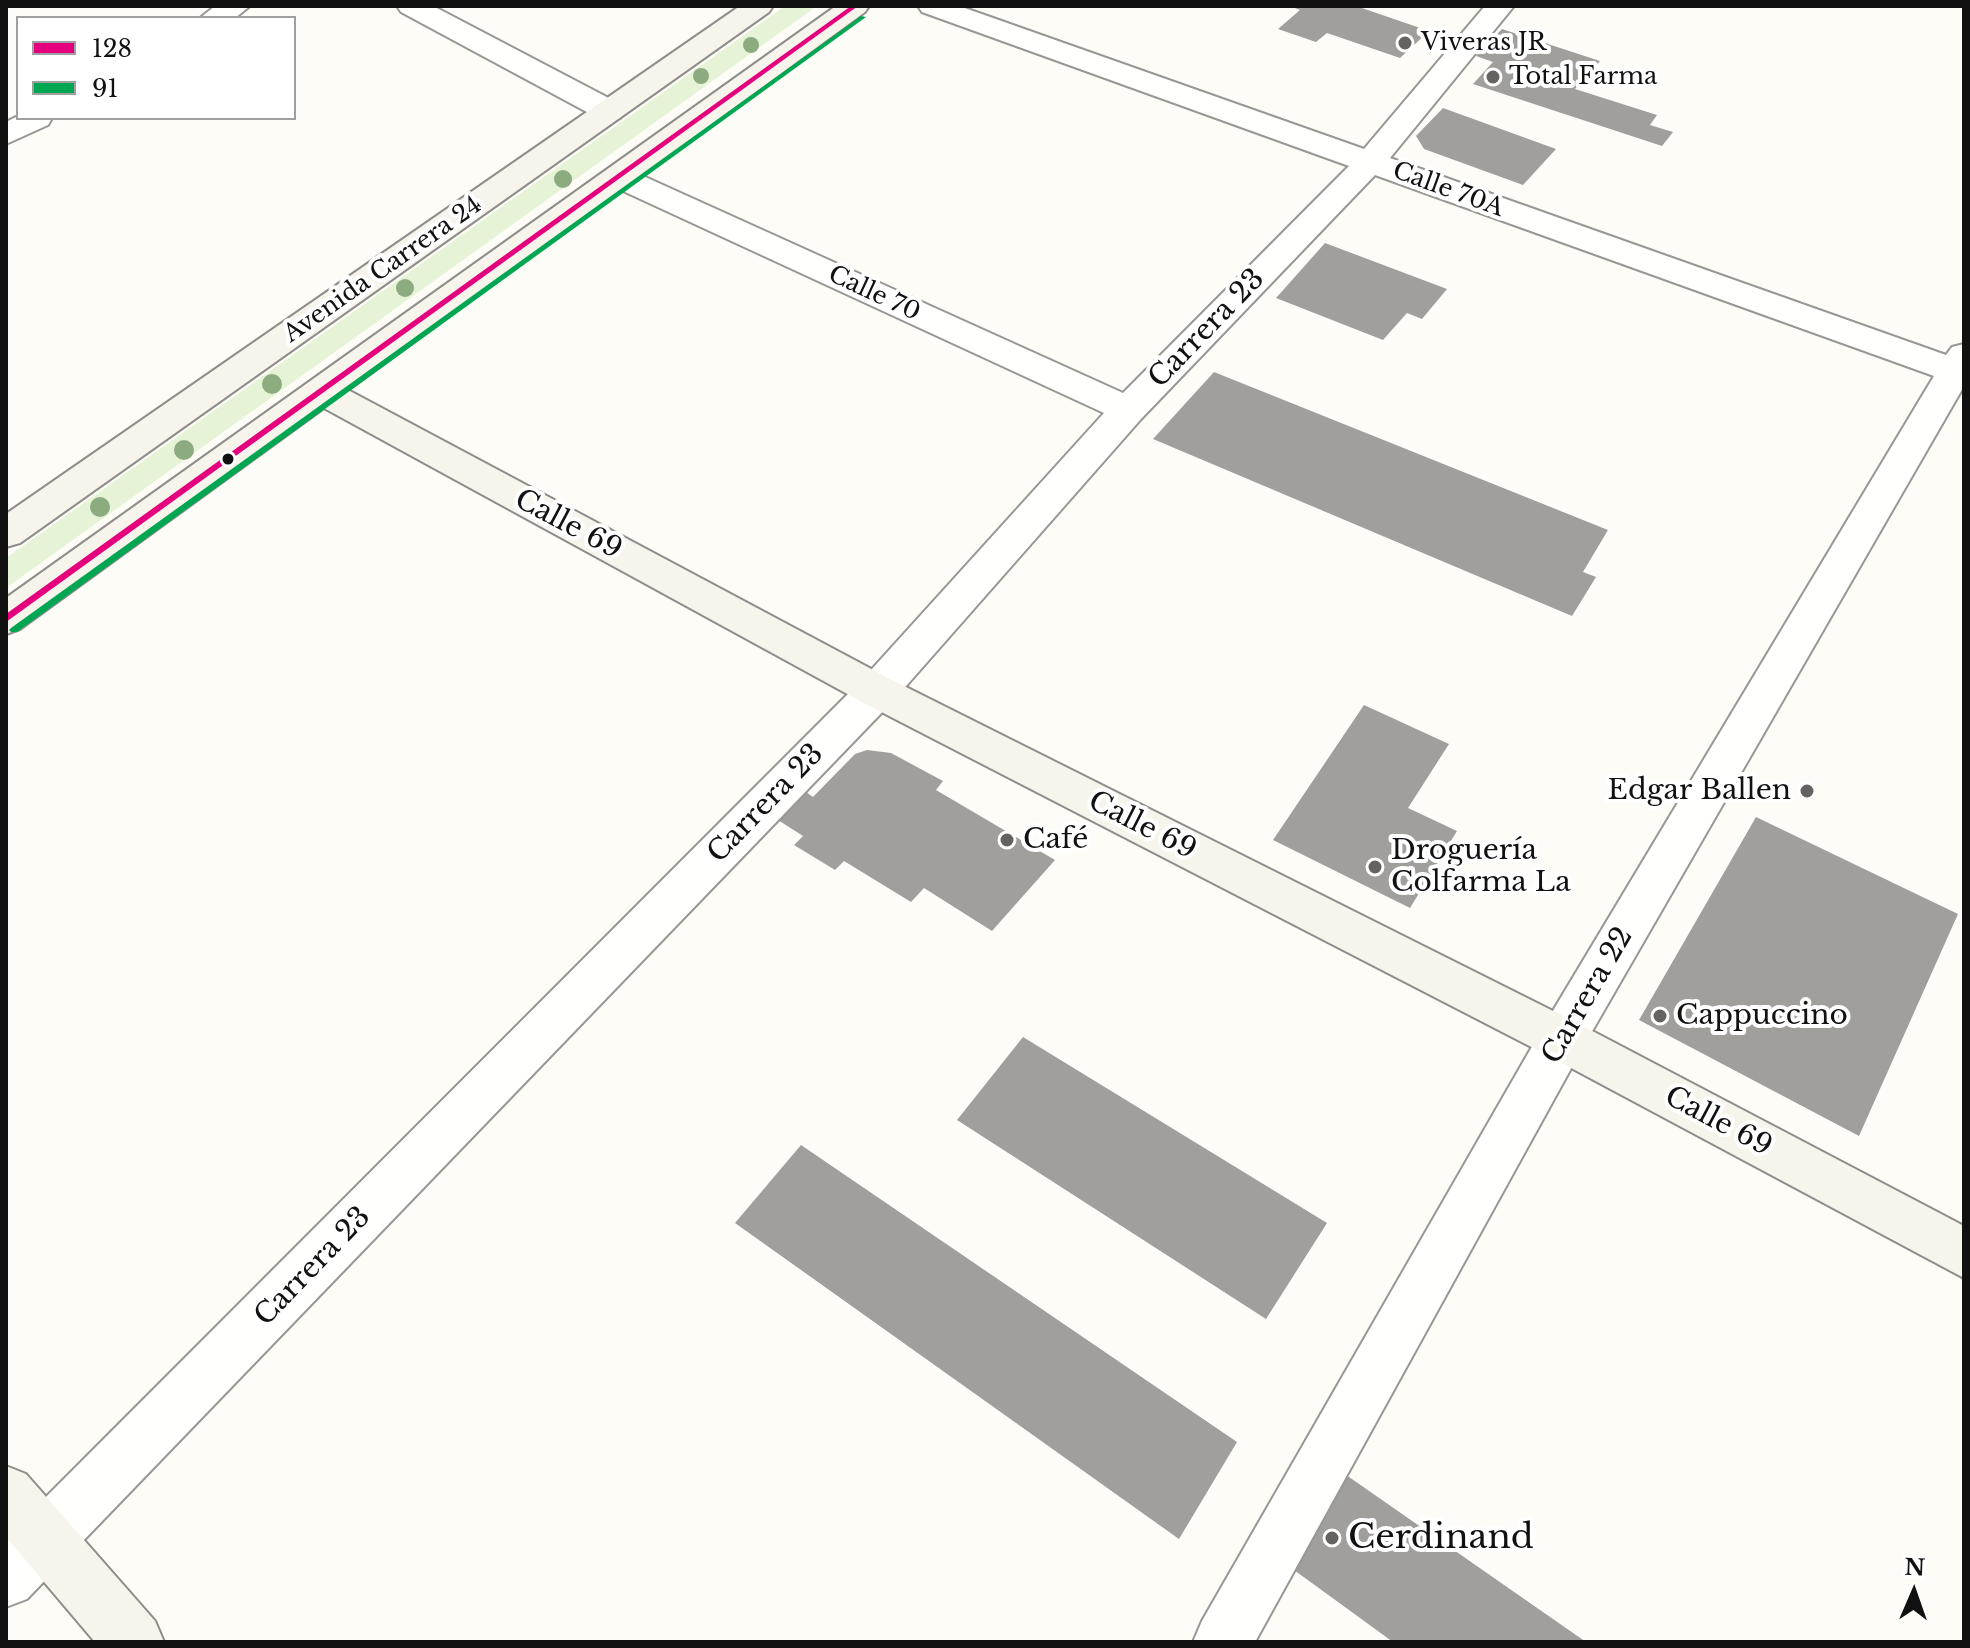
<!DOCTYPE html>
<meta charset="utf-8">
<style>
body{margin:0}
#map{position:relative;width:1970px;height:1648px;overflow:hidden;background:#fdfcf7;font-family:"Libre Baskerville",serif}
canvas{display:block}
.frame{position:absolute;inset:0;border:8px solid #111;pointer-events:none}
.legend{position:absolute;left:16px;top:16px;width:280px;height:104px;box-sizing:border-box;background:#fff;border:2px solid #a0a0a0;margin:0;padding:10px 14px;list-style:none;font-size:24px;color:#111}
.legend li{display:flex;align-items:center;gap:16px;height:40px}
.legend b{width:40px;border:2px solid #a0a0a0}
.north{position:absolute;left:1874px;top:1552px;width:80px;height:80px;-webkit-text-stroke:6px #fff;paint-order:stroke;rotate:2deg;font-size:22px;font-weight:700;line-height:32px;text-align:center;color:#111}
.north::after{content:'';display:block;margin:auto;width:28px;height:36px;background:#111;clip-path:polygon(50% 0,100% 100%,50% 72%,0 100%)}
</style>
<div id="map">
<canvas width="1970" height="1648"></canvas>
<div class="frame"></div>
<ul class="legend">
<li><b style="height:10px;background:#e5007d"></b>128</li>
<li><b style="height:10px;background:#00a651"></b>91</li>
</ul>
<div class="north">N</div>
</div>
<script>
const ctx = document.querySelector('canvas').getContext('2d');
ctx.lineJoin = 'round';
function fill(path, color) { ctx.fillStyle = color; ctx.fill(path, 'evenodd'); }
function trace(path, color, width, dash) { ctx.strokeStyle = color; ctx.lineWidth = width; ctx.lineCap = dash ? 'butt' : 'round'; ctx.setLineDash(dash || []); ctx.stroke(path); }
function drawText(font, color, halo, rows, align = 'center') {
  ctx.font = font + ' "Libre Baskerville",serif'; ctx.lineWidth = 8; ctx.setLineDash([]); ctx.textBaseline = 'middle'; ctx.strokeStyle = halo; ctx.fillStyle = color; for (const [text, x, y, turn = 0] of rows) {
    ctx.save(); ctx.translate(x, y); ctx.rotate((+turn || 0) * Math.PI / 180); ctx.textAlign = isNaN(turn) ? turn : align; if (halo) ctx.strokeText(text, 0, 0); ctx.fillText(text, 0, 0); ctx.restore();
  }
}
fill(new Path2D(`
 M785,6H817L6,588V558Z`), '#e7f3d7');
fill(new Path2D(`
 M1289,6H1356L1429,31L1400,58L1327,33L1316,42L1278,29L1300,10Z
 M1502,29L1600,61L1575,89L1657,115L1650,125L1673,132L1662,146L1473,84L1493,62L1476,56Z
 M1443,108L1556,149L1523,185L1424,149L1416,136Z
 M1325,243L1447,289L1422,319L1407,313L1383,340L1276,298Z
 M1214,372L1608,530L1583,572L1596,577L1572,616L1153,439Z
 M1364,705L1449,744L1408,808L1457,831L1410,908L1273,840Z
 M867,750L891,753L943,781L936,790L1055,860L992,931L924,888L911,902L844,861L835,870L794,845L803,836L778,820L806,792L813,797L855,754Z
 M1756,817L1958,914L1859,1136L1639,1020Z
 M1023,1037L1327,1223L1266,1319L957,1120Z
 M801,1145L1237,1442L1179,1539L735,1223Z
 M1339,1470L1586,1642H1393L1283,1562Z`), '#a19f9c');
const street = new Path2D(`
 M215,6H250L235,18H200Z
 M397,6H433L620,104L624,111L620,118L609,120L598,118L401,12Z
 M918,6H959L1364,149L1485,6H1514L1390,158L1946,355L1952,347L1964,344V386L1579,1054L1255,1642H1193L1202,1621L1545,1024L1934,376L1375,175L1141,419L892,702L27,1599L6,1607V1537L862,680L1104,413L610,185L605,178L610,171L621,168L632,171L1123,393L1349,166L922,12Z
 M18,116V118H52L48,125L6,144V122Z`);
const secondary = new Path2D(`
 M740,6H773L769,12L20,543L6,547V514Z
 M836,6H869L865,12L348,390L892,680L1579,1024L1964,1226V1278L1545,1054L862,702L324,408L20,629L6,634V598Z
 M6,1466L26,1474L155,1621L164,1642H95L6,1537Z`);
trace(street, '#979795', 4);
trace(secondary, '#8e8d8b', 4);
fill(street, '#fffffe');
fill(secondary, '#f6f4eb');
fill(new Path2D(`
 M851,6H858L6,622V614Z`), '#e5007d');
fill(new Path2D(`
 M861,16L866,17L17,632H11L9,630L11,628Z`), '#00a651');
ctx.fillStyle = '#8cac80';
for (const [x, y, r] of [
 [751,45,8],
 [701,76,8],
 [563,179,9],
 [405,288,9],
 [272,384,10],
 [184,450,10],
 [100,507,10]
]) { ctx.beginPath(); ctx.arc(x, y, r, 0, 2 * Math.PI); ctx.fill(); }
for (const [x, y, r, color] of [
 [1405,43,8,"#646362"],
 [1493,77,8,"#646362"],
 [228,459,7,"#111"],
 [1807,791,8,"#646362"],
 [1007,840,8,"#646362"],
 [1375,867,8,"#646362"],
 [1660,1016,8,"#646362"],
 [1332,1538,8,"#646362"]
]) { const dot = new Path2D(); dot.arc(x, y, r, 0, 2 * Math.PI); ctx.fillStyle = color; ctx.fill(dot); trace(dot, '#fff', 3); }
drawText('24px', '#111', '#fff', [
 ["Viveras JR",1421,43],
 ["Total Farma",1509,77]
], 'left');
drawText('24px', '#111', '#fff', [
 ["Calle 70A",1448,190,20],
 ["Avenida Carrera 24",383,270,-35],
 ["Calle 70",874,294,25]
]);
drawText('28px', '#111', '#fff', [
 ["Carrera 23",1207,329,-46],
 ["Calle 69",568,525,28],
 ["Carrera 23",766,804,-46],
 ["Calle 69",1142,826,27],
 ["Carrera 22",1588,996,-60],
 ["Calle 69",1718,1122,28],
 ["Carrera 23",313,1267,-46]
]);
drawText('28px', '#111', '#fff', [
 ["Edgar Ballen",1791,791,"right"],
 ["Café",1023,840],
 ["Droguería",1391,851],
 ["Colfarma La",1391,883],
 ["Cappuccino",1676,1016]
], 'left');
drawText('34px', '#111', '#fff', [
 ["Cerdinand",1348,1538]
], 'left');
</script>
